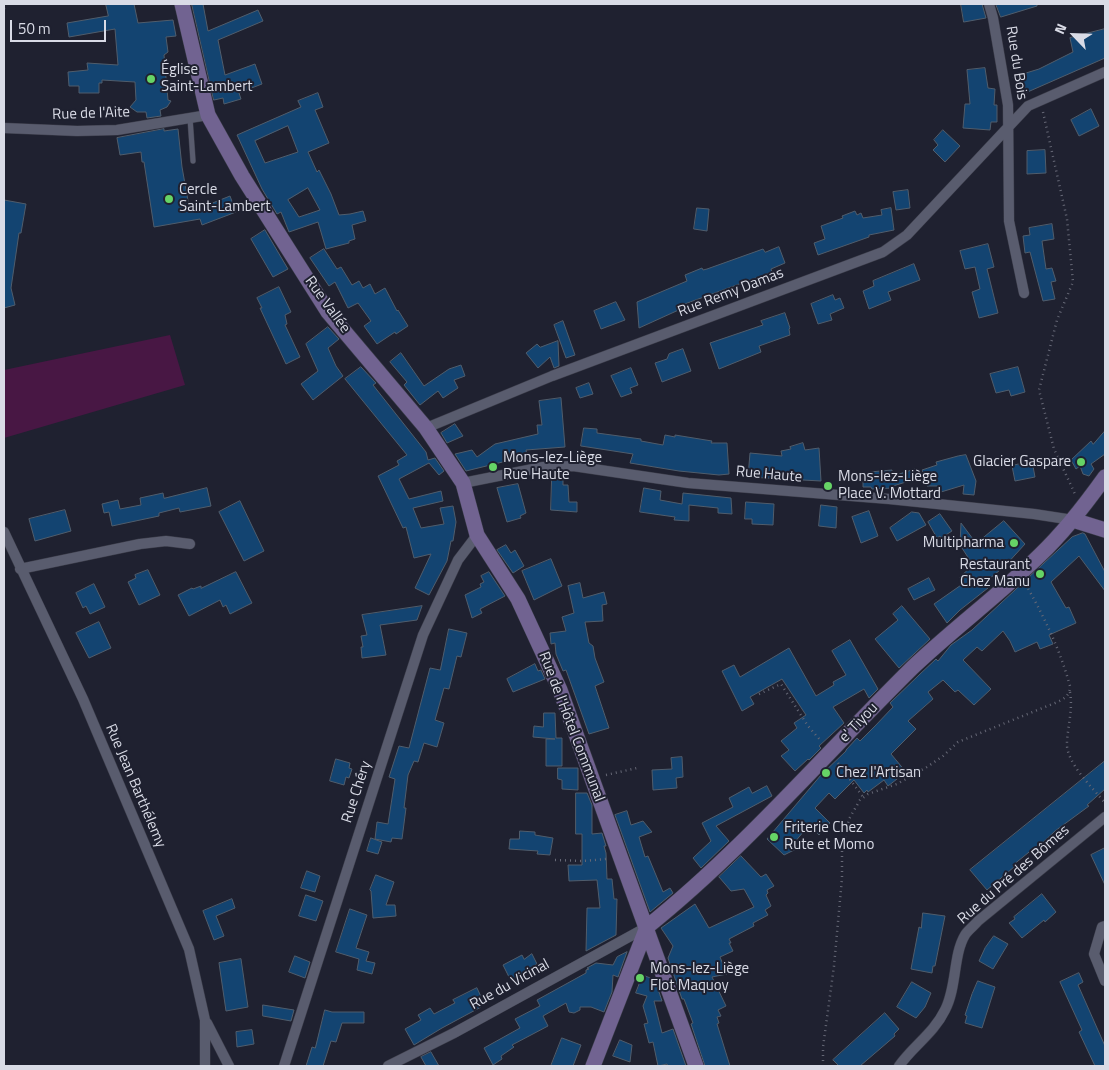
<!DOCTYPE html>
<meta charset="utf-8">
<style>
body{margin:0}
#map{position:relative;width:1109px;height:1070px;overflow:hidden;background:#1f2130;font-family:"Titillium Web",sans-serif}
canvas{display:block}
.frame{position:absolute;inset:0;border:5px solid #d9dbe6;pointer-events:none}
.north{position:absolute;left:1049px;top:10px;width:50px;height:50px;-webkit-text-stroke:4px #1f2130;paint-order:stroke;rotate:294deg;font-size:14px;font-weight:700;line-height:20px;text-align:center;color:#d9dbe6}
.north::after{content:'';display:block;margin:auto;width:18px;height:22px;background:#d9dbe6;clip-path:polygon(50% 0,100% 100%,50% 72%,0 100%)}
.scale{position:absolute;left:10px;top:20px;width:96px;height:22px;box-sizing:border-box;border:2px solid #d9dbe6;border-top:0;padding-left:6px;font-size:15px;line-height:18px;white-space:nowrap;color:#d9dbe6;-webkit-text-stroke:4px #1f2130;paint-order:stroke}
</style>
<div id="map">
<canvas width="1109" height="1070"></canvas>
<div class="frame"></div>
<div class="north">N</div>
<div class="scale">50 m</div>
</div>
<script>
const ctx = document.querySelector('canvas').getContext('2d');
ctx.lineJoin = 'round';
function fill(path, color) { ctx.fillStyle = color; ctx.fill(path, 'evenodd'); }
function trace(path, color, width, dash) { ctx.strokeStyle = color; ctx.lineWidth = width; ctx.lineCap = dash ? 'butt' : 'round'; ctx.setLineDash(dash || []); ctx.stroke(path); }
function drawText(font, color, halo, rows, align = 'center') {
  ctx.font = font + ' "Titillium Web",sans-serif'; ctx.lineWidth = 4; ctx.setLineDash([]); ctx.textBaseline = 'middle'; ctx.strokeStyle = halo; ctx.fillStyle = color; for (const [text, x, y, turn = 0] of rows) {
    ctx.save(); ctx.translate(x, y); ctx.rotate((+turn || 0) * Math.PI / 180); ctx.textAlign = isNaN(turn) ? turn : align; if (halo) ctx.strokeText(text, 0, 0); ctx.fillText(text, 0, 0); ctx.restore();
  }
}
fill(new Path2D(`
 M170,335L185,385L4,438V370Z`), '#481744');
const building = new Path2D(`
 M106,4H134L138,23L173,20L176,36L166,37L168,52L164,55L168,100L171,101L167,107L160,110L161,116L147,118L146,112H137L130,107L136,100L135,82L102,80V83H99V93H79V86H69L68,72L88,70L87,63L118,65L115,29L69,37L67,23L108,16Z
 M192,4H203L208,31L258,10L263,21L218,40L225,75L255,64L262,84L241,92L239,93L241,99L224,104L223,98L214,100Z
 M961,4H982L986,18L964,22Z
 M996,4H1037V6L1001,17Z
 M1105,29V58L1023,94L1022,89L1019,90L1013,77L1039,69L1073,52L1070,38Z
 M985,68L988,88L995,89L994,105H997V122H991L990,130L963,128L965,104H970L967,70Z
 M318,93L323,107L315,110L329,143L308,152L317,172L319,170L331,194L339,215L350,214L363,211L366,221L352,225L355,239L349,241V243L326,249L318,222L289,232L281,212L277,214L262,189L237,135L301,107L298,101ZM288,126L298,152L265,163L255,141ZM308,188L320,210L299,217L288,200Z
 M1091,109L1099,126L1079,136L1071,120Z
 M164,129V131L178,129L182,167L190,212L230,196L236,212L202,225L200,219L154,227L144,162H142L141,152L120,155L117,138Z
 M943,130L960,146L945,162L933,150L938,145L934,140Z
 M1045,150L1046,173L1027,174V151Z
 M908,190L910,208L896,210L893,192Z
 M4,200L26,204L21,233H19L11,288L15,305L4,308Z
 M697,208L709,209L707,231L694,229Z
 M891,208L894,230L869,235V237L818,255L814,243L825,239L821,226L843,218L842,216L855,211L857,215L861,213L863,218L882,215L881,210Z
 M1052,224L1054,239L1042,241L1046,269L1052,268L1056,281L1051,282L1055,299L1043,301L1030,252L1025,253L1023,236L1030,235L1029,228Z
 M265,230L288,269L273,277L251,239Z
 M988,244L994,267L987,269L998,313L979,318L972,292L980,289L975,267L965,269L960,251Z
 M779,247L785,263L771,269L772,272L682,305L683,308L639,328L637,302L687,281L685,275L702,268L703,270L707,269L763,249L765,252Z
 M324,249L337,269L341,267L352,285L359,281L363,288L370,284L375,294L385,288L397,311L398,310L408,326L396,334L395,332L377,344L364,326L371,321L358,303L348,308L335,282L329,286L310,258Z
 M914,264L920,280L888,292L891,300L869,309L863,291L874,286L873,281Z
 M279,287L291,312L285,315L287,324L285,325L300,357L286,364L260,308H262L257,298Z
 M833,295L835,300L840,298L844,308L830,314L832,320L818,324L811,304Z
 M616,302L625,320L601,329L594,311Z
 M785,313L790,328L789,329L790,335L759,346L761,352L719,369L710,343L763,325L761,321Z
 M563,321L575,355L566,358L554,325Z
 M328,327L339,339L328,348L336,366L343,376L313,400L301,384L318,371L306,344Z
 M558,341L559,366L554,368L550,357L538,368L526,353L537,344L540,347Z
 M683,349L691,371L662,382L655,363L667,359L669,354Z
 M401,353L424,386L449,369L461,365L465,376L454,380L458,388L443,398L438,391L420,405L404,385L407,382L390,362Z
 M361,367L376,383L373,385L426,452L428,460L435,458L444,471L439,475L429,463L399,479L409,499L441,491L443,501L413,508L421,528L444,524L440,508L453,506L456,522L453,541H451L447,561L429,595L415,588L431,554L414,558L406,527L403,528L378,476L399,465L397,461L407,455L345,379Z
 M1018,367L1025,392L1011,396L1009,390L996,393L990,374Z
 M631,368L638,385L630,388L632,393L621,397L611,376Z
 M589,383L593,394L580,398L576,388Z
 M561,398L565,447L526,450L527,456L466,471L455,454L472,450L477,457L495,444L538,434L537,425H542L539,401Z
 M455,424L463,436L447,443L441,433Z
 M584,428L597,429V433L641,439V441L663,445L665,435L675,437V435L712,441L711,443H727L729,474L719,475L679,471L630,463L633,454L581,446Z
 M1105,431V454L1091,464L1094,469L1089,476L1083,474L1080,466L1076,469L1071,460L1091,441L1093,444Z
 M803,443L805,450L819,448L821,481L748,477L750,453L782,456L781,451L791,449L790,447Z
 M966,455L976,481L974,495L963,494L964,485L941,492L939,486H927L922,470L937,465L936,462L958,456Z
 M1032,461L1035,477L1015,481L1012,466Z
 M916,469L919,478L893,486V488L872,489L871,487H863V476H870V472L892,470V476Z
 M552,479L563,480V485H568L569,502H577V512L551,510Z
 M518,484L526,513L520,516L521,518L507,522L497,488Z
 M207,488L211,506L180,512L179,508L159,513V516L112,526L109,512L104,513L102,504L118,500L120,509L141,505L140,498L163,493L164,498Z
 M644,488L661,491L660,500L682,504L683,493L731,498L732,514L718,513V508L689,505V521L674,520L675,517L640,512Z
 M240,501L264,551L244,561L219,512Z
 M746,502L774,504L773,525L752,524V519H745Z
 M821,505L837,507L836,528L819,526Z
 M65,510L71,531L35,541L29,519Z
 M869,511L878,536L861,543L852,517Z
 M912,512L919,513L926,525L897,541L890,528Z
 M940,514L952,531L941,538L940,536L937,538L928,522Z
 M1004,521L1025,544L1005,566L984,583L988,588L960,610L947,623L934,604L964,583L959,578L973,565L960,545L961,523L976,543Z
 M1083,533L1085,534L1105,572V591L1079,556L1051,582L1066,608L1069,607L1076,623L1049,635L1053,644L1040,649L1037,642L1015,652L1010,641L1003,631L982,651L977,647L963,660L991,689L974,705L958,690L955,692L943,680L928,692L933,699L908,721L916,729L891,754L906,772L888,786L884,780L868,792L867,790L864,793L854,780L835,799L829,793L815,808L830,823L819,835L809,825L794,843L798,848L784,855L767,839L821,775L846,751V750L857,738L860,741L875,726L893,707L890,703L919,675L936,659L938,661L951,645L972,630L1072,537Z
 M506,545L511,553L515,550L524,566L513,573L497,550Z
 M551,559L562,586L534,600L522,571Z
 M148,570L160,595L139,605L128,582L136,578L135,575Z
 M236,572L252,603L230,614L226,605L223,607L220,600L189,616L178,595L192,588L193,589L201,586V588Z
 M489,572L505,596L480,609L482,613L472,618L465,595L481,587L480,584L484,582L481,576Z
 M929,578L935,590L914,600L908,589Z
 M580,583L583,598L604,592L607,604L602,605L603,621L585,622L589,643L593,646L595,658L604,682L595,686L609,728L589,734L566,670L563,671L556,654L555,643L551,644L550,633L566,631L562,617L574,613L568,586Z
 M94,584L105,607L90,614L86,606L83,608L76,593Z
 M422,606L417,620L380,625L386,655L362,658L361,647H363L361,636L367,635L362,615Z
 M902,606L930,639L899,668L875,639L898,620L893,614Z
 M99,622L111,648L89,658L76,633Z
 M449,629L467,633L461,657L457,656L449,689L444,688L435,720L444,723L437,747L424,743L418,762L414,761L408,775L404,808H406L402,839L392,838L391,842L375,839L377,822L388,824L395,779L389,777L399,746L409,748L430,668L440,670Z
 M850,640L878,689L869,698L864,689L833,707L844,723L819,746L821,748L809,760L808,759L795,771L781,756L789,750L781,741L797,728L794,723L806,715L782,679L750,697L754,704L742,711L722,671L734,665L740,677L789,648L816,696L834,685L833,682L846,675L832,651Z
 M535,664L538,671L541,670L545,679L513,692L507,679Z
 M544,713H555L556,738H562V766H546V739H555L533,737L534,726L543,727Z
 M682,757L683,777L676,778L677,788L653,790L652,770L672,769L671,758Z
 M336,759L350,763L349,768L352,769L349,778L346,777L344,785L330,781Z
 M1105,761V789L1087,805L1089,806L1055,831L1035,850L1034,848L1023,857L1013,865L1014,867L987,890L970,870Z
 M558,768H578V790L562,789V780L558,779Z
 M767,786L772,796L716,826L729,841L701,868L693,858L711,841L702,823L733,807L729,798L749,787L752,793Z
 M576,793H587L592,805V834L602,833L606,846H604L606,853L607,879H612L614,899H617L616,935L586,951L587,908H600L597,880L569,881L568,865H582V834H576Z
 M627,811L631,825L643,821L652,832L639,837L645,857L648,856L663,892L670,888L673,893L650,912L615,815Z
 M520,831L535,832V835L553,838L550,855L537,854L538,851L509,849L510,839H519Z
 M371,838L382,842L378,854L367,851Z
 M1105,848V885L1091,855Z
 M741,856L761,877L766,874L774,886L767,890L768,893L766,895L771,906L765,910L768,915L753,923L754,926L729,939L731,943H729L733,951L720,957L727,974L712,977L726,1006L718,1010L721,1016L717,1017L719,1023L717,1024L730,1066H705L691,1024L693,1023L684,999H682L668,958L673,946L661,928L695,904L709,928L754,907L744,889L731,891L719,877Z
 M307,871L320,876L315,892L301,888Z
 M376,875L394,882L386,905H395L396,916L373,918L371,891L370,890Z
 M1042,894L1056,912L1045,922L1044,920L1022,938L1009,923L1015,919L1014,917Z
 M306,895L323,901L316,921L299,916Z
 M232,899L235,908L216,916L224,936L214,940L203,911Z
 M350,909L367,915L356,948L369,952L366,961L375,963L372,974L357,970L359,959L336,952Z
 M923,913L945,916L935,966H933L932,973L911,969L919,927L921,928Z
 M994,936L1008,944L993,969L979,961L985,948Z
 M627,952L618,977L613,975L612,992L604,1012L591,1007H580V1010L574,1013L569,1012L566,1003L543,1016L548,1026L512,1045L514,1047L501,1056L502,1059L493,1065L484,1048L520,1028L515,1019L540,1006L537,1000L586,973V970L589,969L587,968L596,963L613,965L617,957Z
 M532,954L537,964L529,969L530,971L511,981L503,965L522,955L524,959Z
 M295,956L310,962L305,978L289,972Z
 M241,959L248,1007L226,1011L219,963Z
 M1079,973L1083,982L1078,985L1105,1046V1066H1095L1079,1032L1082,1030L1060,982Z
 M643,975L655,980L662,1001H654L662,1033L673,1029L686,1066H668L667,1064L658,1066L653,1042L649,1043L644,1024L648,1023L643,1006L647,996L636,993Z
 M978,981L995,987L982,1028L965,1023L967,1016L965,1015L972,994Z
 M912,982L931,993L925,1007L916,1018L897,1007Z
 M477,988L483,1001L479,1003L481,1007L442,1028L414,1045L405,1029L421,1020L418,1015L430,1008L434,1014L455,1003L453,1000Z
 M263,1005L294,1010L291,1021L263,1016Z
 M325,1010L332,1012H364V1023H342L336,1042L331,1041L323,1066H306L312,1047L315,1048Z
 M885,1013L899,1029L894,1034L895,1036L860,1066H839L833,1060Z
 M252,1030L254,1044L237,1047L236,1032Z
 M562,1038L581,1045L573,1066H551Z
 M620,1040L632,1045L630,1062L613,1056Z
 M431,1052L439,1066H426L421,1057Z`);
fill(building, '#134471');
trace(building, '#505d6c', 1);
const lane = new Path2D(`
 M190,118L193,161`);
const street = new Path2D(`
 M989,4L993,18L1008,105L1009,221L1024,293
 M4,128L77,131L117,130L208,115
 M426,428L552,376L883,252L907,235L1028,106L1105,72
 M463,483L543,467L573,466L688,483L889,499L1034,514L1073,520
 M4,532L83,699L189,949L205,1020V1066
 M20,569L140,544L166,541L190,544
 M1105,926L1102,927L1094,954L1105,981
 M207,1023L229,1066
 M284,1066L423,635L458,560L477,535
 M388,1066L454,1033L647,927
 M899,1066C913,1046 934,1033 945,1010C957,987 953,955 965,935C968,930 974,926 978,921L1105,817`);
const secondary = new Path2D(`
 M182,4L208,115L242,176L328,312L426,428L463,483L477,535L518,599L560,690L696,1066
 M1073,520L1105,530
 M647,927C744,849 823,756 912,668C953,629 999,595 1040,555C1064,532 1085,505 1105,477
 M593,1066L647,927`);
trace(lane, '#3b3c49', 6);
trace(street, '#3b3c49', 11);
trace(secondary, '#3b3c49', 16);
trace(new Path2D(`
 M4,9L5,4
 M1043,112L1067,219L1073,282L1057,320L1039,390L1054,449L1075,494
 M1070,692C1073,709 1068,725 1067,742C1065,762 1093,788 1105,803
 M759,694L781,684L808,726L821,741
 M838,763L863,797
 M606,775L637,768
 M555,860L583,861L606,859
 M823,1066V1047L834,966L842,878V851L849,819L860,800L868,794L897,784L927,767L943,756L958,742L1055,703C1064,699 1070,696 1070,686C1060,650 1045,618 1026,585`), '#666876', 2.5, [1, 4]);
trace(lane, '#595c6e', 5);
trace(street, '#595c6e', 10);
trace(secondary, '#716391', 15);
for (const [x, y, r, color] of [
 [151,79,5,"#66d466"],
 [169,199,5,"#66d466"],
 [1081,462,5,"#66d466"],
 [493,467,5,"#66d466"],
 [828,486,5,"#66d466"],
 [1014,543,5,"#66d466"],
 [1040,574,5,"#66d466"],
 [826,773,5,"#66d466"],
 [774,837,5,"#66d466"],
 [640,978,5,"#66d466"]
]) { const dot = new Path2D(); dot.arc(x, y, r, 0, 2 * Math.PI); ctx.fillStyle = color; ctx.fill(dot); trace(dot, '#1f2130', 2); }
drawText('15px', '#d9dbe6', '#1f2130', [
 ["Rue du Bois",1016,63,81],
 ["Rue de l'Aite",91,114,-2],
 ["Rue Remy Damas",731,293,-21],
 ["Rue Vallée",327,305,54],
 ["Rue Haute",769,475,5],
 ["e' Tiyou",859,723,-46],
 ["Rue de l'Hôtel Communal",571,727,69],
 ["Rue Jean Barthélemy",135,786,67],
 ["Rue Chéry",357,792,-72],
 ["Rue du Pré des Bômes",1014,875,-41],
 ["Rue du Vicinal",510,985,-29]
]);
drawText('15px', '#d9dbe6', '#1f2130', [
 ["Église",161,70],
 ["Saint-Lambert",161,87],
 ["Cercle",179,190],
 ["Saint-Lambert",179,207],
 ["Mons-lez-Liège",503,458],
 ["Rue Haute",503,475],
 ["Glacier Gaspare",1071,462,"right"],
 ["Mons-lez-Liège",838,477],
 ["Place V. Mottard",838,494],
 ["Multipharma",1004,543,"right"],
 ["Restaurant",1030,565,"right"],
 ["Chez Manu",1030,582,"right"],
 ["Chez l'Artisan",836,773],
 ["Friterie Chez",784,828],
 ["Rute et Momo",784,845],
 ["Mons-lez-Liège",650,969],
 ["Flot Maquoy",650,986]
], 'left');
</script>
